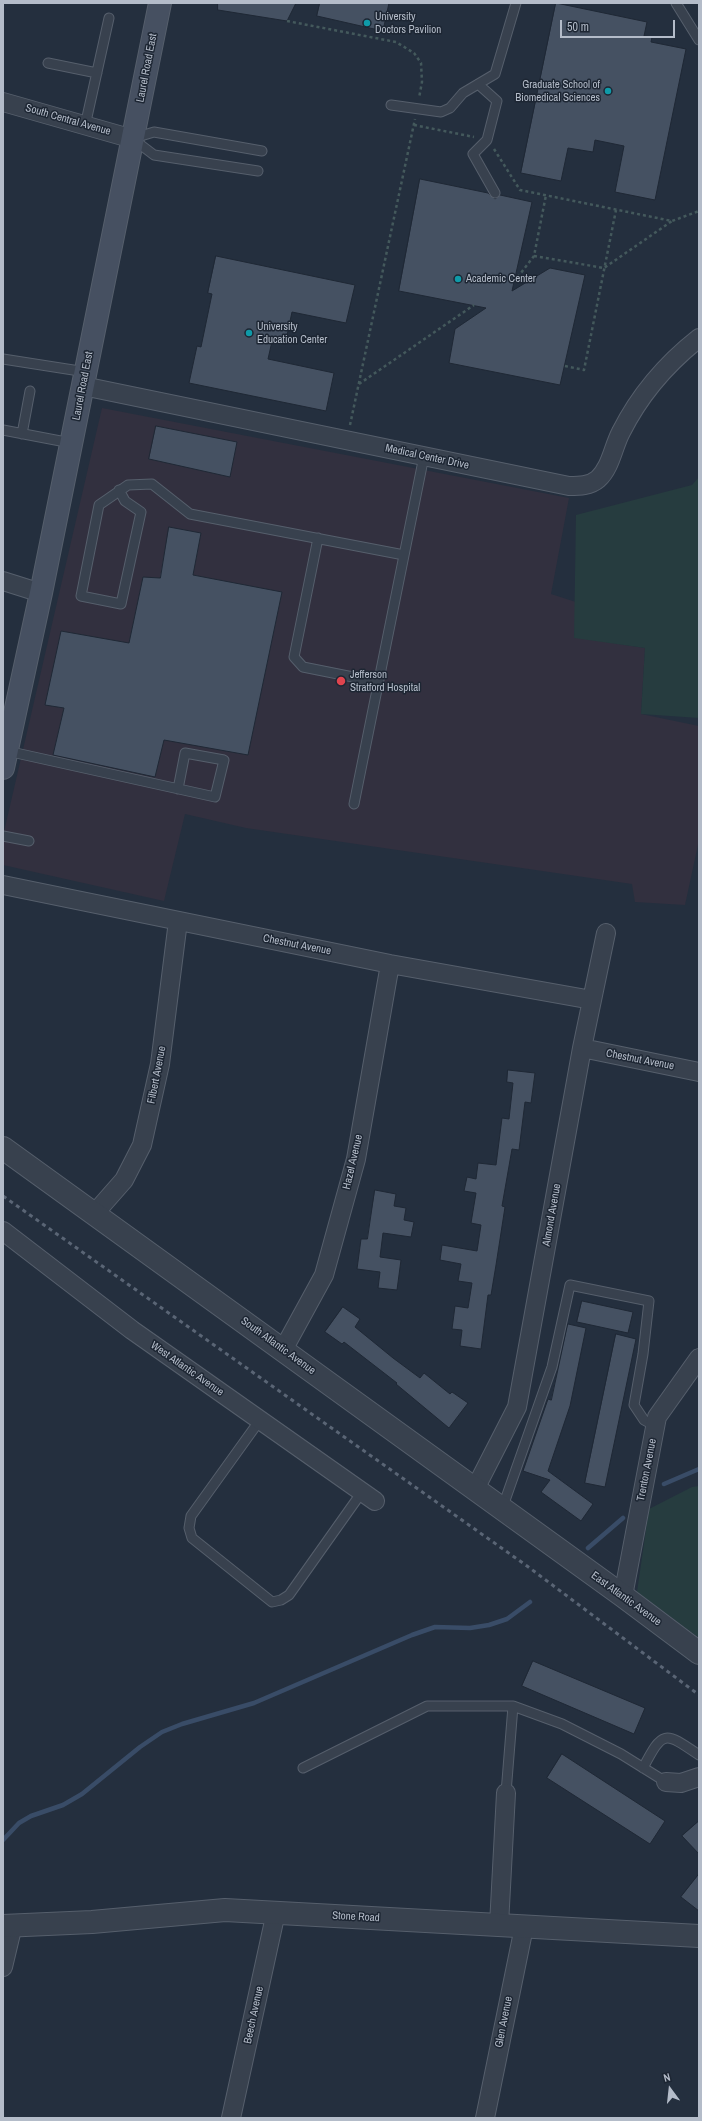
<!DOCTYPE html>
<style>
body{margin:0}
#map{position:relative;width:702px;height:2121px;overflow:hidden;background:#242f3e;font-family:"Archivo Narrow",sans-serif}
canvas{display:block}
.frame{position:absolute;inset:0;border:4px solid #b4bcc9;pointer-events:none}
.north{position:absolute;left:650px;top:2069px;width:40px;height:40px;-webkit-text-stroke:3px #1d2633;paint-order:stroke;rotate:345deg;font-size:11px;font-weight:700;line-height:16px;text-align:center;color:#b4bcc9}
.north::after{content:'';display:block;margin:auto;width:14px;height:18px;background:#b4bcc9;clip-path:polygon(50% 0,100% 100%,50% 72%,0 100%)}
.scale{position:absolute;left:560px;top:20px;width:115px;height:18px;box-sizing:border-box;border:2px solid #b4bcc9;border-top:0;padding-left:5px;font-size:12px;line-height:14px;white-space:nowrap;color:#b4bcc9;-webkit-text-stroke:3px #1d2633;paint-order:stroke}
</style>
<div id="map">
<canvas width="702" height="2121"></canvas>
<div class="frame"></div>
<div class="north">N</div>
<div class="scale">50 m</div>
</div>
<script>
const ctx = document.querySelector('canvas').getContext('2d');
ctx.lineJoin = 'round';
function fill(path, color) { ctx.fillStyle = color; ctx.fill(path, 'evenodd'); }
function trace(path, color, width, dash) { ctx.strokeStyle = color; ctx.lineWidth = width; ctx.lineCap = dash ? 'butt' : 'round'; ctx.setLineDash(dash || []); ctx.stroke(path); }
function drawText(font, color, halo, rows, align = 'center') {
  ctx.font = font + ' "Archivo Narrow",sans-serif'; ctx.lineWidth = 3; ctx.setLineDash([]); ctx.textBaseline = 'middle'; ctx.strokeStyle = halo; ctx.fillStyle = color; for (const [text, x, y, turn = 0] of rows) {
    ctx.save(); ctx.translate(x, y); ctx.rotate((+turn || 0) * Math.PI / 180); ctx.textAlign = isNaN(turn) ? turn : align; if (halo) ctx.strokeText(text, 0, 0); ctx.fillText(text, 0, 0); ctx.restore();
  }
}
fill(new Path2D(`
 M102,408L569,498L551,594L579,603L574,637L645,648L641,714L699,726V840L685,905L635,902L632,884L246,828L185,814L164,901L3,865V836Z`), '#32303f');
fill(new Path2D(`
 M699,477V718L641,714L645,648L574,638L576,515L692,485Z
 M699,1486V1638L637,1592L649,1509L692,1487Z`), '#263c3f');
trace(new Path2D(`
 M664,1484L699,1469
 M588,1548L623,1518
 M3,1840L19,1823L31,1816L63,1805L82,1794L140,1747L162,1732L182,1724L254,1703L412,1635L435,1627L470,1628L489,1625L507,1619L530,1602`), '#394c67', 4.5);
const building = new Path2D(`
 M218,3H296L287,21L218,10Z
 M320,3H389L383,31L317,16Z
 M556,3L647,22L644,36L652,37L651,42L686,49L655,200L615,192L624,146L595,140L593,152L568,148L561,181L521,173Z
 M420,179L488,193L495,199L500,195L532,202L512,291L550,268L585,275L560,385L449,363L455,329L486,308L399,291Z
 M216,256L355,285L346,323L292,312L286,340L273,337L268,359L334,373L326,411L189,383L197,346L201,347L212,294L208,293Z
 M156,426L237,442L230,477L149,459Z
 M169,527L201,533L193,575L282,592L248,755L164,740L155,777L53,755L64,708L45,705L61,631L129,643L143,577L160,578Z
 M508,1070L535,1073L531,1103L525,1102L519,1150L512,1149L502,1206L505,1207L496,1265L491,1295H488L481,1349L460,1346L462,1330L452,1329L455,1306L468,1308L472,1283L458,1281L461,1264L440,1260L442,1245L477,1251L481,1225L471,1223L476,1193L464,1191L467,1177L476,1179L478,1163L496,1165L502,1118L509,1119L513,1083L507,1082Z
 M375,1190L396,1194L394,1206L406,1208L404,1220L414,1222L411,1237L383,1233L380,1257L401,1260L397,1290L378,1288L380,1272L357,1269L361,1239H367Z
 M582,1301L633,1312L628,1333L577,1322Z
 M343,1307L360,1319L355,1327L393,1358L420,1378L424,1373L450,1394L452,1392L468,1403L449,1428L396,1384L397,1383L344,1342L342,1344L325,1332Z
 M568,1324L586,1328L570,1406L548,1471L593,1504L581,1521L541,1492L550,1480L523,1471L548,1399L551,1400Z
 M616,1334L636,1339L605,1487L585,1483Z
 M533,1661L645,1708L634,1734L522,1686Z
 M562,1754L665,1821L650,1844L547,1778Z
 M699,1821V1854L682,1836Z
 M699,1874V1911L681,1897Z`);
fill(building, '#455162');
trace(building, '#1f2835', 1);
const service = new Path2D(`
 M676,3L699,40
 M48,63L97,73
 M478,84L497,101L487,140L473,154L495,193
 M391,105L441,112L450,108L463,93L495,74L516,3
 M85,126L109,18
 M134,138L154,132L262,151
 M133,139L154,155L258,171
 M3,359L86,372
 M3,430L71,443
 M22,434L30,391
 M119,490L125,501L141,512L121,604L81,596L99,505L128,485L152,484L190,514L404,555
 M318,538L294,657L303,667L378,682
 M7,751L215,797L224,760L185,753L178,789
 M354,804L424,456
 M3,836L29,841
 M260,1420L191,1516L189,1528L192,1538L272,1602L281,1600L289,1595L362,1492
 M502,1509L552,1367L570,1285L649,1301L643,1354L634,1405L644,1420L655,1426
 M303,1768L427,1706H513L562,1724L621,1754L666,1782
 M643,1768C663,1730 664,1731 699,1755
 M506,1793L513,1706`);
const minor = new Path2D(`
 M3,102L133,139
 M83,386L569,486C579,486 590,486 598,479C611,467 613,447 621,432C640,394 666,364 699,338
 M3,581L41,593
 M3,885L390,964L592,1000
 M582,1048L699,1072
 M95,1213L124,1180L142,1145L160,1064L178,921
 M3,1231L132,1330L375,1501
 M283,1350L324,1275L356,1159L390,964
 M475,1489L517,1407L582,1048L606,933
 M623,1596L657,1417L699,1358
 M666,1782L681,1783L699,1777
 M499,1925L506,1793
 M3,1967L13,1925
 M231,2118L276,1912
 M485,2118L524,1927`);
const tertiary = new Path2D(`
 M3,1148L623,1596L699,1653
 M3,1926L92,1922L225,1910L699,1936`);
const secondary = new Path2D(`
 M3,768L41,593L160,3`);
trace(service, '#565f6c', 11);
trace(minor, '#565f6c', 20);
trace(tertiary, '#565f6c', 24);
trace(secondary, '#565f6c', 24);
trace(new Path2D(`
 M287,21L396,42L414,53L421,63L422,82L419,98
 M414,125L474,137
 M494,149L520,190L672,221L699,211
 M534,256L604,268L672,221
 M514,282L534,256L546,195
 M565,366L584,370L616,210
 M359,384L474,305
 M350,425L415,119`), '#44595c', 2.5, [3, 3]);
trace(service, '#38414e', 9);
trace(minor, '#38414e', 18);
trace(tertiary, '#38414e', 22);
trace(secondary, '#465061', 22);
trace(new Path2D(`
 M3,1196L527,1566L699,1695`), '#5a6575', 3, [4, 4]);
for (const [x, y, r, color] of [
 [367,23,4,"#0f9aa8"],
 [608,91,4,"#0f9aa8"],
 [458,279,4,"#0f9aa8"],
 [249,333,4,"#0f9aa8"],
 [341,681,5,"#e0444e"]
]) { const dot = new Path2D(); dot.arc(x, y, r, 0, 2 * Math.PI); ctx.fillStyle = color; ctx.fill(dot); trace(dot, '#1d2633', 1.5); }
drawText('11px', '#b4bcc9', '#1d2633', [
 ["University",375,17],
 ["Doctors Pavilion",375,30],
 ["Graduate School of",600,85,"right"],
 ["Biomedical Sciences",600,98,"right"],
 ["Academic Center",466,279],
 ["University",257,327],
 ["Education Center",257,340],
 ["Jefferson",350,675],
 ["Stratford Hospital",350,688]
], 'left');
drawText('11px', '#b4bcc9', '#1d2633', [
 ["Laurel Road East",147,68,-79],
 ["South Central Avenue",68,120,16],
 ["Laurel Road East",83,386,-79],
 ["Medical Center Drive",427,457,12],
 ["Chestnut Avenue",297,945,11],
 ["Chestnut Avenue",640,1060,11],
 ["Filbert Avenue",157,1075,-79],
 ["Hazel Avenue",353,1162,-77],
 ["Almond Avenue",552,1215,-80],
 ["South Atlantic Avenue",278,1346,36],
 ["West Atlantic Avenue",187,1369,35],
 ["Trenton Avenue",647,1470,-79],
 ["East Atlantic Avenue",626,1599,36],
 ["Stone Road",356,1917,3],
 ["Beech Avenue",254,2015,-78],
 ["Glen Avenue",504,2022,-79]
]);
</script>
